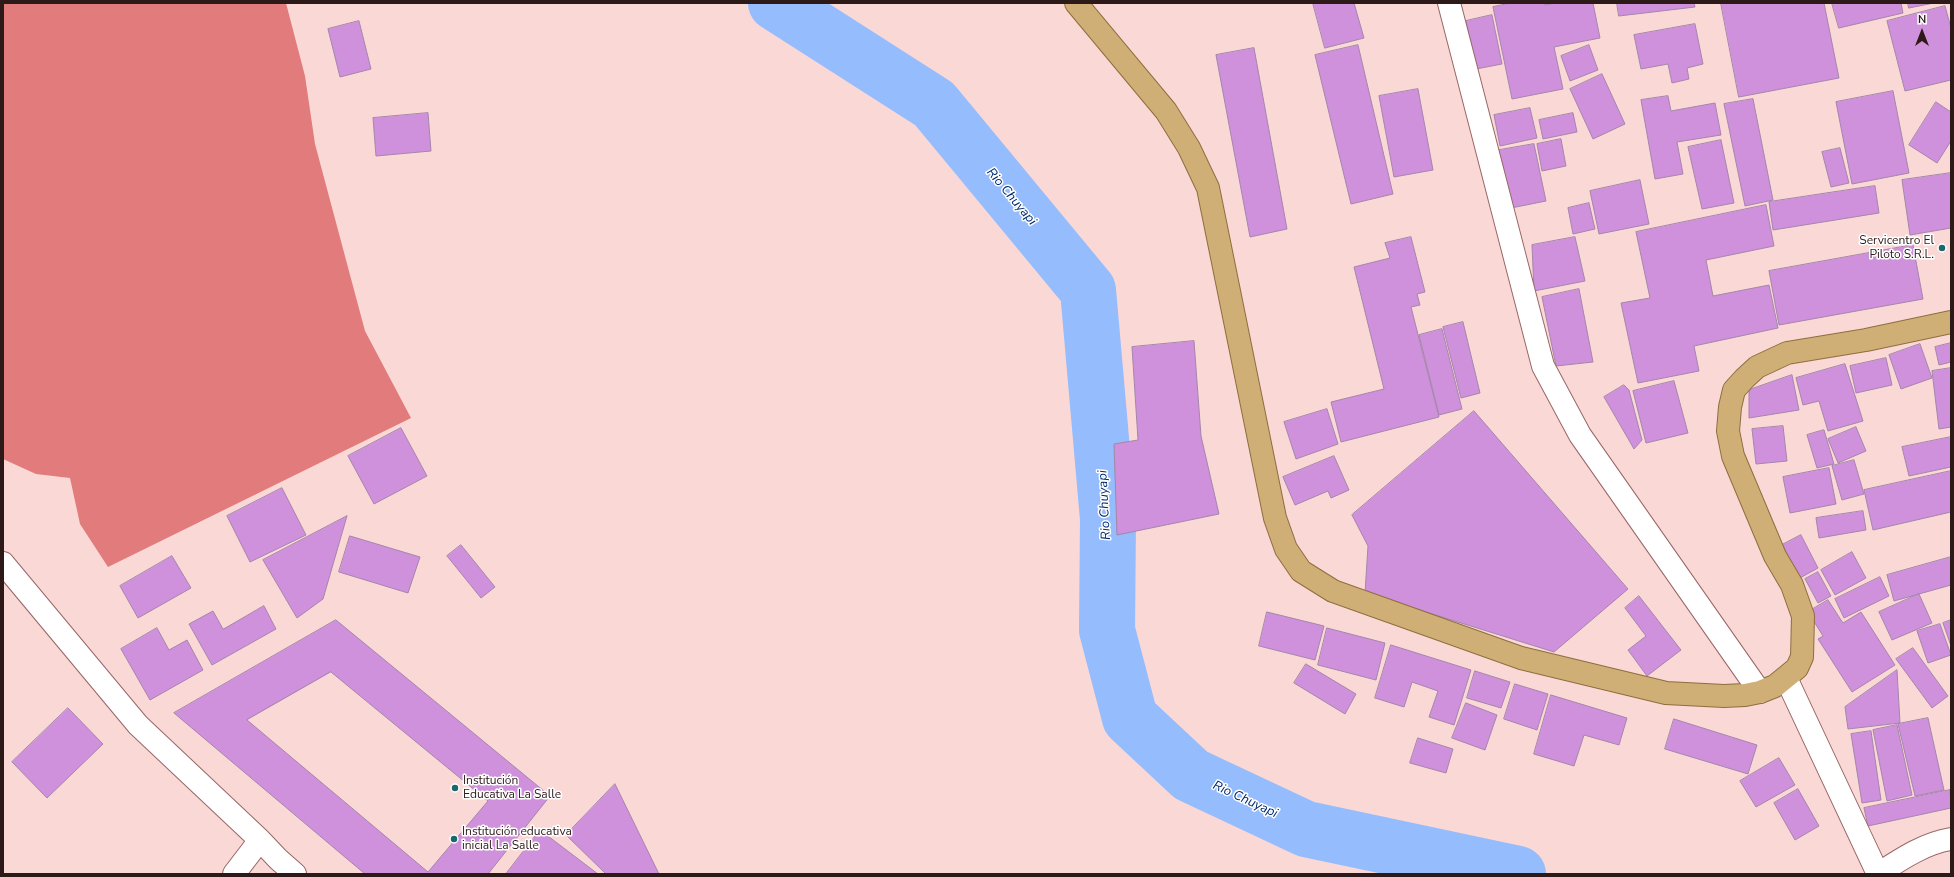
<!DOCTYPE html>
<meta charset="utf-8">
<style>
body{margin:0}
#map{position:relative;width:1954px;height:877px;overflow:hidden;background:#fad8d6;font-family:"Nunito Sans",sans-serif}
canvas{display:block}
.frame{position:absolute;inset:0;border:4px solid #2c1918;pointer-events:none}
.north{position:absolute;left:1902px;top:12px;width:40px;height:40px;-webkit-text-stroke:3px #fff;paint-order:stroke;rotate:0deg;font-size:11px;font-weight:700;line-height:16px;text-align:center;color:#2c1918}
.north::after{content:'';display:block;margin:auto;width:14px;height:18px;background:#2c1918;clip-path:polygon(50% 0,100% 100%,50% 72%,0 100%)}
</style>
<div id="map">
<canvas width="1954" height="877"></canvas>
<div class="frame"></div>
<div class="north">N</div>
</div>
<script>
const ctx = document.querySelector('canvas').getContext('2d');
ctx.lineJoin = 'round';
function fill(path, color) { ctx.fillStyle = color; ctx.fill(path, 'evenodd'); }
function trace(path, color, width, dash) { ctx.strokeStyle = color; ctx.lineWidth = width; ctx.lineCap = dash ? 'butt' : 'round'; ctx.setLineDash(dash || []); ctx.stroke(path); }
function drawText(font, color, halo, rows, align = 'center') {
  ctx.font = font + ' "Nunito Sans",sans-serif'; ctx.lineWidth = 3; ctx.setLineDash([]); ctx.textBaseline = 'middle'; ctx.strokeStyle = halo; ctx.fillStyle = color; for (const [text, x, y, turn = 0] of rows) {
    ctx.save(); ctx.translate(x, y); ctx.rotate((+turn || 0) * Math.PI / 180); ctx.textAlign = isNaN(turn) ? turn : align; if (halo) ctx.strokeText(text, 0, 0); ctx.fillText(text, 0, 0); ctx.restore();
  }
}
fill(new Path2D(`
 M3,3H286L305,76L315,144L365,331L411,418L108,567L80,524L70,478L36,474L3,459Z`), '#e17b7c');
trace(new Path2D(`
 M776,3L934,104L1088,290L1108,519L1107,630L1130,718L1191,775L1306,829L1518,874`), '#95bcfc', 56);
const building = new Path2D(`
 M1313,3H1354L1364,38L1325,48Z
 M1511,3H1545V5L1555,3H1593L1600,38L1554,47L1563,89L1512,99L1493,7Z
 M1617,3H1694L1695,7L1619,16Z
 M1721,3H1824L1839,78L1739,97Z
 M1832,3H1901L1903,13L1839,28Z
 M1908,3H1934L1909,8Z
 M1945,6L1951,28V80L1905,91L1887,21Z
 M1492,15L1502,64L1476,69L1466,21Z
 M359,21L371,69L340,77L328,29Z
 M1695,24L1703,64L1687,68L1689,79L1672,83L1668,64L1641,69L1634,35Z
 M1358,45L1393,194L1351,204L1315,55Z
 M1589,45L1598,70L1570,81L1561,56Z
 M1254,48L1287,229L1250,237L1216,55Z
 M1602,74L1625,124L1593,139L1570,89Z
 M1418,89L1433,170L1394,177L1379,96Z
 M1893,91L1909,173L1852,184L1836,102Z
 M1668,96L1671,111L1715,103L1721,135L1677,142L1683,174L1655,179L1641,100Z
 M1753,99L1773,200L1745,206L1724,104Z
 M1936,102L1951,112V141L1937,163L1909,145Z
 M1530,108L1537,138L1500,146L1494,115Z
 M428,113L431,151L376,156L373,118Z
 M1573,113L1577,132L1543,139L1539,120Z
 M1561,139L1566,166L1542,171L1537,144Z
 M1721,140L1734,203L1702,209L1688,147Z
 M1534,144L1546,201L1506,209L1494,151Z
 M1840,148L1849,183L1831,187L1822,152Z
 M1951,173V228L1910,235L1902,180Z
 M1640,180L1649,224L1599,234L1590,191Z
 M1875,186L1879,213L1773,230L1769,202Z
 M1589,203L1595,229L1573,234L1568,208Z
 M1766,205L1774,246L1706,260L1713,296L1769,285L1778,328L1694,346L1699,371L1638,383L1621,303L1650,298L1636,232Z
 M1411,237L1425,292L1417,294L1420,305L1411,307L1439,417L1341,442L1331,402L1384,389L1354,267L1390,258L1385,243Z
 M1575,237L1585,281L1534,291L1532,245Z
 M1913,245L1923,299L1779,325L1769,271Z
 M1579,289L1593,362L1556,366L1542,297Z
 M1463,322L1480,393L1461,398L1443,327Z
 M1442,329L1462,409L1439,415L1419,335Z
 M1194,341L1201,436L1219,514L1117,535L1114,444L1138,440L1132,347Z
 M1951,343V362L1939,365L1935,347Z
 M1920,344L1932,378L1901,389L1889,355Z
 M1886,358L1892,385L1856,393L1850,366Z
 M1845,364L1863,421L1828,431L1819,401L1803,405L1796,378Z
 M1951,368V427L1939,429L1932,371Z
 M1792,375L1799,410L1749,418V390Z
 M1674,381L1688,433L1646,443L1633,391Z
 M1624,385L1629,390L1642,440L1634,449L1604,397Z
 M1327,409L1338,444L1296,459L1284,422Z
 M1474,411L1628,589L1554,652L1365,593L1368,546L1352,515Z
 M1783,426L1787,461L1756,464L1752,429Z
 M1856,427L1866,451L1838,463L1828,439Z
 M401,428L427,476L374,504L348,456Z
 M1824,430L1834,464L1817,468L1807,435Z
 M1951,437V467L1909,476L1902,447Z
 M1334,456L1349,490L1331,498L1328,491L1295,505L1283,477Z
 M1854,460L1864,494L1842,500L1832,466Z
 M1829,468L1836,504L1790,513L1783,477Z
 M1951,471V512L1873,530L1864,490Z
 M282,488L306,535L250,562L227,516Z
 M1863,511L1866,530L1819,538L1816,518Z
 M347,516L323,599L297,618L263,560Z
 M1801,535L1818,568L1800,578L1782,545Z
 M350,536L420,557L408,593L339,572Z
 M461,545L495,587L481,598L447,556Z
 M1852,552L1866,578L1835,595L1821,570Z
 M172,556L191,588L138,618L120,586Z
 M1951,557V585L1894,601L1887,575Z
 M1818,572L1831,596L1818,603L1805,579Z
 M1880,577L1889,596L1844,618L1835,599Z
 M1919,594L1932,623L1892,640L1879,612Z
 M1639,596L1681,650L1647,676L1628,650L1646,636L1625,608Z
 M1828,600L1843,623L1861,612L1895,665L1852,692L1818,639L1823,636L1808,612Z
 M264,606L276,629L212,665L189,624L213,611L223,629Z
 M1267,612L1324,626L1315,660L1259,646Z
 M336,620L550,796L488,874H365L174,713ZM331,672L488,801L428,872L247,720Z
 M1951,620V646L1943,623Z
 M1940,624L1951,655L1928,663L1917,631Z
 M157,628L169,650L187,640L203,670L150,700L121,649Z
 M1327,628L1385,643L1376,680L1318,665Z
 M1391,645L1471,670L1454,725L1429,717L1438,691L1412,682L1404,707L1375,698Z
 M1913,648L1948,696L1932,708L1896,659Z
 M1306,664L1356,694L1345,714L1294,683Z
 M1897,670L1900,723L1848,729L1845,707Z
 M1475,671L1510,682L1501,708L1467,698Z
 M1515,684L1548,694L1537,730L1504,719Z
 M1551,695L1627,718L1619,745L1584,735L1574,766L1534,754Z
 M1466,703L1497,715L1485,750L1452,738Z
 M68,708L103,744L47,798L12,762Z
 M1928,718L1944,790L1915,796L1898,724Z
 M1674,719L1757,745L1748,774L1665,749Z
 M1897,725L1912,795L1887,801L1873,730Z
 M1871,731L1881,800L1862,803L1851,734Z
 M1418,738L1453,749L1446,773L1410,763Z
 M1779,758L1795,785L1756,807L1740,781Z
 M615,784L659,874H606L566,835Z
 M1798,789L1819,826L1795,840L1774,803Z
 M1950,790L1951,808L1868,826L1864,808Z
 M540,830L598,874H506Z`);
fill(building, '#cf90dc');
trace(building, '#a486ab', 1);
const minor = new Path2D(`
 M1449,3L1543,366L1580,435L1760,692
 M3,563L138,725L260,840L278,859L295,874
 M1786,678L1878,874
 M234,874L260,840`);
const tertiary = new Path2D(`
 M1878,874C1901,859 1925,843 1951,839`);
const trunk = new Path2D(`
 M1076,3L1166,111L1189,148L1208,188L1275,518L1286,549L1301,571L1333,591L1521,658L1666,693L1724,696L1745,695L1760,692L1775,686L1797,668L1802,657L1803,616L1792,585L1775,556L1733,456L1728,431L1730,407L1734,390L1745,378L1757,367L1787,353L1866,340L1951,322`);
trace(minor, '#986766', 24);
trace(tertiary, '#986766', 24);
trace(trunk, '#8e6e3f', 24);
trace(minor, '#fff', 22);
trace(tertiary, '#fff', 22);
trace(trunk, '#cfaf76', 22);
for (const [x, y, r, color] of [
 [1942,248,4,"#1b686c"],
 [455,788,4,"#1b686c"],
 [454,839,4,"#1b686c"]
]) { const dot = new Path2D(); dot.arc(x, y, r, 0, 2 * Math.PI); ctx.fillStyle = color; ctx.fill(dot); trace(dot, '#fff', 1.5); }
drawText('12px', '#2c1918', '#fff', [
 ["Servicentro El",1934,241,"right"],
 ["Piloto S.R.L.",1934,255,"right"],
 ["Institución",463,781],
 ["Educativa La Salle",463,795],
 ["Institución educativa",462,832],
 ["inicial La Salle",462,846]
], 'left');
drawText('italic 13px', '#00296c', '#fff', [
 ["Rio Chuyapi",1011,197,50],
 ["Rio Chuyapi",1105,505,-93],
 ["Rio Chuyapi",1245,800,25]
]);
</script>
